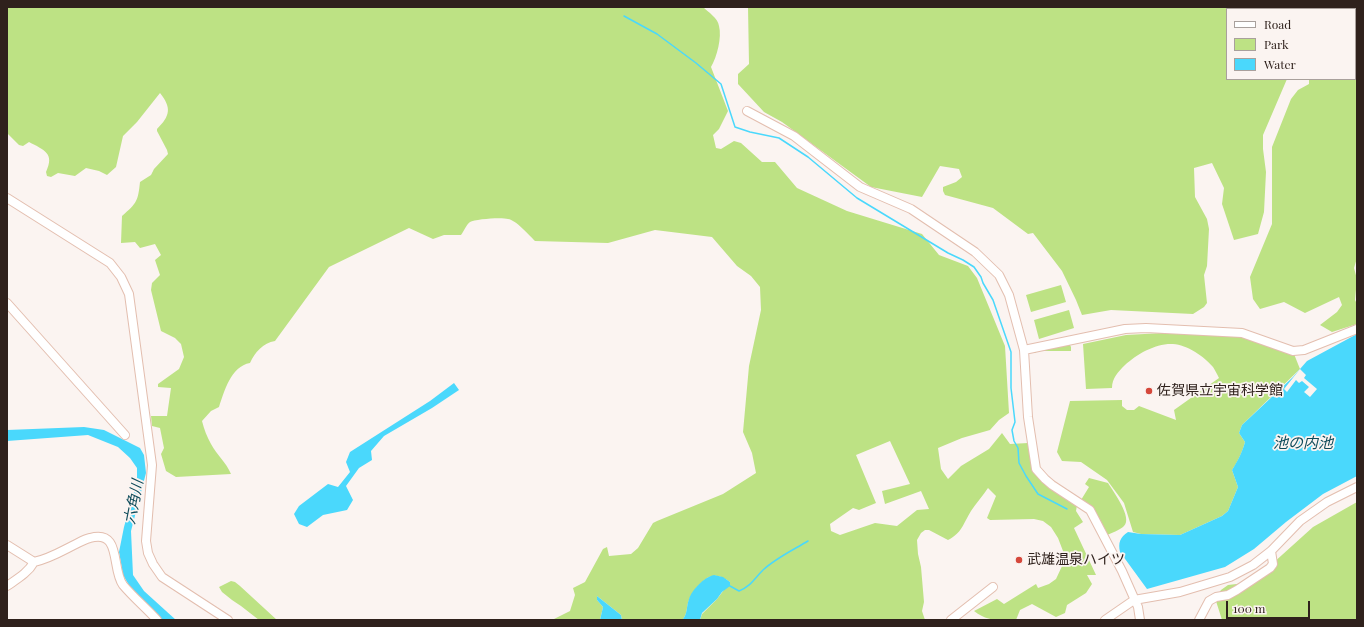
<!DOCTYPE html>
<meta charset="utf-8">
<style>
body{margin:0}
#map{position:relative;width:1364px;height:627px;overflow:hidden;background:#fbf4f1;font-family:"Playfair Display",serif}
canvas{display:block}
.frame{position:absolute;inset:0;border:8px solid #2f211c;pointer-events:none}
.legend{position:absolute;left:1226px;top:8px;width:130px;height:72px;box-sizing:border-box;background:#fbf4f1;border:1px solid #a9a09c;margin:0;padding:5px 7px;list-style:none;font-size:12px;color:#2f211c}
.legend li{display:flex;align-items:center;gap:8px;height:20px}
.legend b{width:20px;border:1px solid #a9a09c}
.scale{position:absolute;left:1226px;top:601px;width:84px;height:18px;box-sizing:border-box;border:2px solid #2f211c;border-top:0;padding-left:5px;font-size:12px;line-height:14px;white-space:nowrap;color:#2f211c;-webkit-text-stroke:3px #fbf4f1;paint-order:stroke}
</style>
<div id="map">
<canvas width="1364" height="627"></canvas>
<div class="frame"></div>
<ul class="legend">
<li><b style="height:5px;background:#fff"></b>Road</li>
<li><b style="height:11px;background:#bde284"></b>Park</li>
<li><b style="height:11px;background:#4ad8fc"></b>Water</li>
</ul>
<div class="scale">100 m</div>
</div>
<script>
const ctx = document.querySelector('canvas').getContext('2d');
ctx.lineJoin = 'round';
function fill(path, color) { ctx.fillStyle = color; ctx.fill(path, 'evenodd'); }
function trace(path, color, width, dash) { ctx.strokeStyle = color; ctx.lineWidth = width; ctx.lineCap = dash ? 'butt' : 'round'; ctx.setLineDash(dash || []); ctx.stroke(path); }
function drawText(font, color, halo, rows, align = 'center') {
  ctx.font = font + ' "Playfair Display","Noto Sans JP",serif'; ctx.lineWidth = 3.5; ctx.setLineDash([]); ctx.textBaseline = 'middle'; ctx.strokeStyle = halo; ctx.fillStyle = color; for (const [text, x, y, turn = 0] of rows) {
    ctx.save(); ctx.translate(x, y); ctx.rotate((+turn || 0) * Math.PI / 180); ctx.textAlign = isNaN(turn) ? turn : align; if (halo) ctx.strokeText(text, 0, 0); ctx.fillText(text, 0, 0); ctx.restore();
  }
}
fill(new Path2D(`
 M7,7H703C708,12 718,18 719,26C722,37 717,57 711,67L728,111L719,129L713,135L716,148L721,149L734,141L741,143L762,162H775L797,188L847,211L922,234L939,255L968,266L977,278L1005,346L1009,413L999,420L990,430L962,438L938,448L941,469L948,479L961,466L989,449L1002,433L1010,444L1028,443L1031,463L1042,482L1077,505L1076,511L1083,522L1074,528L1096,575H1087L1092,584L1086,593L1067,605L1065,613L1056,617L1032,604L1020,610L1016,620C999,620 988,622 974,611L997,599L1004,604L1036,584L1038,588L1049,584L1056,579L1063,564V551L1058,538L1051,527L1043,521L1034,519L990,520L987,518L996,496L988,488C983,496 976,503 971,511C963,524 962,533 948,540L929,530H925L921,533L917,540L918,554L921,567L924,602L922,611L925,620H700L702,614L717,599L730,582C724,578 719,575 713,576C705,576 691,593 689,600C686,607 688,614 682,620H622L621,615L597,596V600L603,607L600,620H552L570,611L575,595L573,588L585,582L603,549L607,547L609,556L631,554L638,548L653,523L657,521L723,494L756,473L752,453L743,432L749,366L761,310L760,287L751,276L737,266L712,237L655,230L608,243L535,241C529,235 516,220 508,219C502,217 475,219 470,222C466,225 464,231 461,235H444L433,239L409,228L329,267L275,341C263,343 255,352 250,363C231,366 224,392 219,407L211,411L202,421C204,429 207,437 211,444C217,455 226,462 231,474L176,477L166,471L161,454L164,448L160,428L152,426L151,416H167L171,388L158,387V384L179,369L184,357L181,344L175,338L161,331L151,290L152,283L160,275L155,260L161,255L155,244L140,248L135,242L121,243L122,216C137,203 138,201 140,182L151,175L154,169L168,154L167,150L157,131V129C170,116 172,108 160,93L137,122L123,136L116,167L107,175L99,171L86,168L75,176L58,173L51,177L47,176L46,172C55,153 44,150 29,142L23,146L19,145L7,133ZM890,441L910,484L882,491L885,504L921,491L929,509L917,510L897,526L875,523L840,535L831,531L830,524L853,508L859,510L876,503L856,455Z
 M748,7H1254L1256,9H1227V79H1287L1263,135V149L1266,172L1264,212L1258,234L1234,240L1222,204L1224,188L1212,163L1194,168L1195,197L1207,219L1209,229L1207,266L1204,275L1207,303L1204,307L1193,314L1111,310L1082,315L1076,300L1062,271L1033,233L1028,234L993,208L945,195L943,191V187L956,182L962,177L959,169L940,166L922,197L871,187L782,122L764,112L738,84V74L749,64Z
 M1288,7H1357V258L1354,268L1357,279L1355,300L1357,304V324L1332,332L1320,325L1337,312L1342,305L1339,297L1305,313L1284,302L1260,309L1253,299L1250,277L1272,224V147L1291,99L1298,90L1309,84V79H1355V9H1289Z
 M1061,285L1066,302L1031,312L1026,295Z
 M1069,310L1074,328L1039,339L1034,320Z
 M1200,331L1242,334L1294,354L1300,369L1242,425L1239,433L1245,442C1242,453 1238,461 1232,470L1238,487L1228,511L1222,516L1180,535L1141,534L1133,532L1124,503L1107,480L1081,462L1062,461L1057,452L1070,401L1122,400V406L1127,410H1134L1139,406L1176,420L1174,410L1219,378C1217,374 1215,370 1213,367C1204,356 1187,345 1173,344C1156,343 1137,354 1125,365C1118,372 1112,378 1112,388L1086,389L1083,344L1126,335Z
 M1069,343L1071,347V351H1038L1035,353L1034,350Z
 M1089,478L1108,483C1113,491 1133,518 1124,526C1120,530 1112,533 1107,535L1081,500L1089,487L1085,484Z
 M1357,502V620H1222L1216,601V597L1221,590L1228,585L1245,583L1272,564L1313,527Z
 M231,581L235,582L240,586L277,620H259L241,606L232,600L222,592L219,587Z`), '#bde284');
fill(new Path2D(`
 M1357,334V476L1323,494L1286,522L1254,549L1225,567L1147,589L1120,552C1118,543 1120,537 1128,532L1141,534L1180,535L1222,516L1228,511L1238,487L1232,470C1238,460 1242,453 1245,442L1239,433L1242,425L1293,377L1307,361Z
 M454,383L459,390L432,408L384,436L371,451L372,460L359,468L346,486L353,500L347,510L323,515L307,527L299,524L294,514L299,506L328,484L338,487L350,472L346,462L350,452L430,401Z
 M84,427L104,430L140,448L144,455L146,473L131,531L133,575L144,591L176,620H162L130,587L123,575L119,552L124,527L137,481V468L130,458L118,447L88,435L7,441V430Z
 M714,575L723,577L730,582V586L722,592L717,599L702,613L700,620H682C688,614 686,607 689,599C692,590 704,577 714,575Z
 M597,596L621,615L622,620H600L603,607L597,600Z`), '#4ad8fc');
fill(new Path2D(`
 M1300,369L1306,375L1304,378L1317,389L1310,397L1304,392L1309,387L1302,381L1299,383L1296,380L1287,392L1284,389Z`), '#fbf4f1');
trace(new Path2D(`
 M624,16L657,34L696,63L721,84L735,127L750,132L779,138L808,157L857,198L948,253L963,260L974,267L981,277L983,283L993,300L1011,352V388L1015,422L1012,430L1014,441L1018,448L1019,463L1026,476L1038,494L1067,509
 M730,586L739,591C751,586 754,579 763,570C776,558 793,550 808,541`), '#4ad8fc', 1.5);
const minor = new Path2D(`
 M747,111L794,136L860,187L911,209L975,252L999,275L1009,295L1024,350
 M7,198L110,263L121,277L129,294L152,465L146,541L148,553L153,564L162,577L228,620
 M7,303L125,435
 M7,545L34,562C49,559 62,551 76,544C80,542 85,539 90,538C122,529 111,569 123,585C133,597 146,608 157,620
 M7,586C17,579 28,573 34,562
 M951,620L993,587
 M1105,620L1134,600L1180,592L1230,577L1253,565L1271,551L1300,521L1327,502L1357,487
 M1140,620L1138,607L1122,571L1090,510L1052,485L1045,479L1036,469L1028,417L1024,350L1125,329L1146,328L1242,333L1293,351L1304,350L1357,329
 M1199,620L1209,601L1216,597L1228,595L1237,590L1270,568L1273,564L1271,551`);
trace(minor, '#e3beaf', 10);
trace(minor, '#fff', 8);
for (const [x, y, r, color] of [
 [1149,391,4,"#d5473b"],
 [1019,560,4,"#d5473b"]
]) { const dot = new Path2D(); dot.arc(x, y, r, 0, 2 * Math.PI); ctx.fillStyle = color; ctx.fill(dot); trace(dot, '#fbf4f1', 1.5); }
drawText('14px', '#2f211c', '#fbf4f1', [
 ["佐賀県立宇宙科学館",1157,391],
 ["武雄温泉ハイツ",1027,560]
], 'left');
drawText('italic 15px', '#0e4b5a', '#fbf4f1', [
 ["池の内池",1303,443],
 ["六角川",134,502,-79]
]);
</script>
